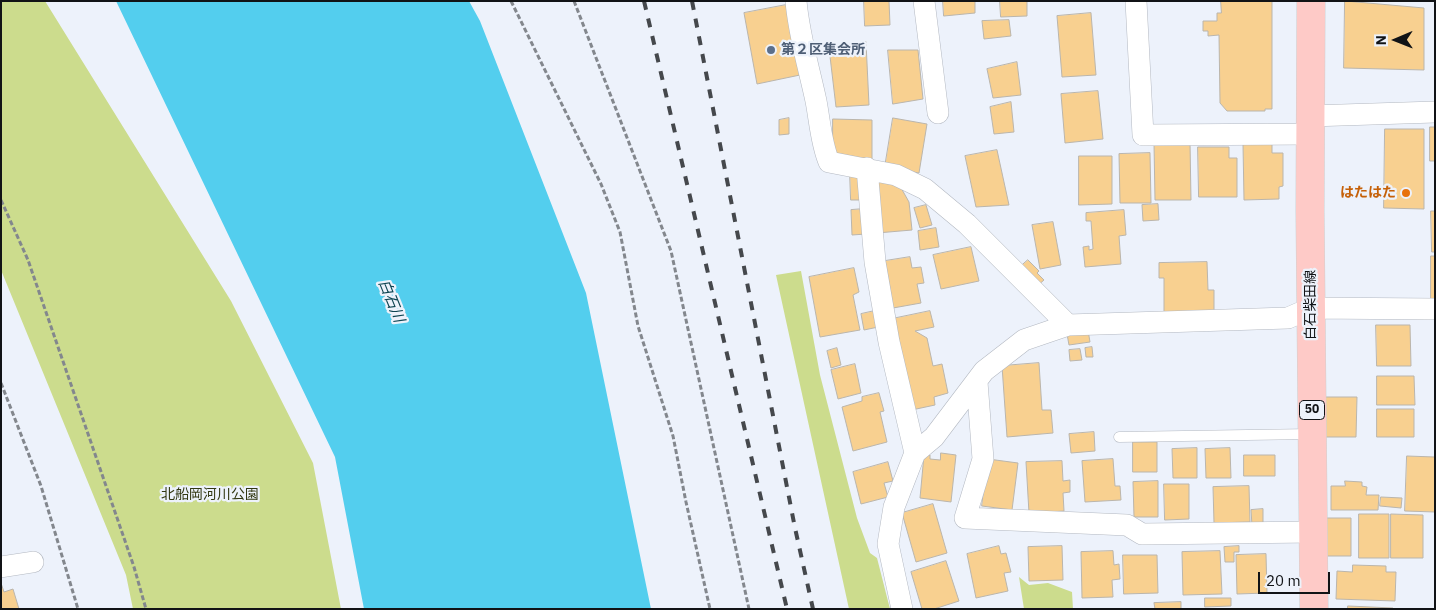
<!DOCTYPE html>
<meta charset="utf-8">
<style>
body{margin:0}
#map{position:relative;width:1436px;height:610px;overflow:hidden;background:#edf2fb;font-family:"IBM Plex Sans",sans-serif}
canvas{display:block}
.frame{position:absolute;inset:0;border:2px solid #111316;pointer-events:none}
.north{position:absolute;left:1371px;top:15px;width:50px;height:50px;-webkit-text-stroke:4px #edf2fb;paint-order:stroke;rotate:269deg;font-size:14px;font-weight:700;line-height:20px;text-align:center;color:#111316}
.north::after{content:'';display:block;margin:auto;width:18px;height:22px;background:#111316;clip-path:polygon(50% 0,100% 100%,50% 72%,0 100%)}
.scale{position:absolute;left:1258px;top:572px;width:72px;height:22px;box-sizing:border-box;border:2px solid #111316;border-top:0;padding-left:6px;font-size:15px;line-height:18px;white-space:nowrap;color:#111316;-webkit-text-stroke:4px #edf2fb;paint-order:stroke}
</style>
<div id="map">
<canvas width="1436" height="610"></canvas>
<div class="frame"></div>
<div class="north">N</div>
<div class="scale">20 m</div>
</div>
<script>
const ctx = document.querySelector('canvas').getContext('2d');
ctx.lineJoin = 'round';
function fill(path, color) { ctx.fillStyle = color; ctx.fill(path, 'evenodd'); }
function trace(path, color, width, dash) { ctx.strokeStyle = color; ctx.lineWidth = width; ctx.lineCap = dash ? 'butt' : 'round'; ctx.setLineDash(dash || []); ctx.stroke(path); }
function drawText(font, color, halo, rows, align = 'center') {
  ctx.font = font + ' "IBM Plex Sans","Noto Sans JP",sans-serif'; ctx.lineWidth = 4.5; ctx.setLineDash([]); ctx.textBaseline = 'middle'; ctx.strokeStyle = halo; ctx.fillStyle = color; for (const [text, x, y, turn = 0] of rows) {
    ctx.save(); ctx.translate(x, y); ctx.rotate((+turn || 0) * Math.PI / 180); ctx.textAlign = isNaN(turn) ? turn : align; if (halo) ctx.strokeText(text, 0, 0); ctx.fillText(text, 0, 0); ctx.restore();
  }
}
fill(new Path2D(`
 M1,1H45L231,301L313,463L341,609H133L126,575L1,270Z
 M801,271L820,375L857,518L870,553L877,558L890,609H849L776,275Z
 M1019,577L1029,585L1048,583L1072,592L1073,609H1024Z`), '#ccdc8d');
fill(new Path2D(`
 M116,1H469L480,21L586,293L651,609H364L335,457Z`), '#53ceee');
const building = new Path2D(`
 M864,1H889L890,25L865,26Z
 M943,1H975V13L944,16Z
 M1000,1H1027V16L1001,17Z
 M1221,1H1272V109H1265V111H1227L1220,103L1219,35L1208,36V31H1203V21H1217V13H1221Z
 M1345,1L1424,8V70L1344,68Z
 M786,5L800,75L757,84L744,13Z
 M1091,13L1096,75L1062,77L1057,16Z
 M1009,20L1011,36L984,39L982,21Z
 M866,42L869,105L836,107L829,48Z
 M888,50H918L923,99L893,104Z
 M1017,62L1021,95L993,98L987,69Z
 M1098,91L1103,139L1065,143L1061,94Z
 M1011,102L1014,132L994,134L990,107Z
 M789,118V134L779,135V120Z
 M893,118L927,124L919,173L885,167Z
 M833,119L872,120V159H833Z
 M1430,127H1435V161H1430Z
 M1385,129H1424V209L1384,208Z
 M1190,142L1191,200H1155L1154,143Z
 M1272,143V153H1283V186L1279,187V199L1244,200L1243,144Z
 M1198,147H1229V158H1237V197H1199Z
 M997,150L1009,205L976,207L965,156Z
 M1150,153L1151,203H1120L1119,154Z
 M1079,156H1112V204L1079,205Z
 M850,173H863V200H851Z
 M896,179L909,202L912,230L877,233L872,181Z
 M1158,204L1159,220L1143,221L1142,205Z
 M926,205L932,225L920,228L914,208Z
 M864,209L866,234L852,235L851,210Z
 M1124,210L1126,235L1119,236L1121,264L1085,267L1083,247L1089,246V250L1093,249L1091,221H1086V213Z
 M1431,211H1435V252H1432Z
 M1053,222L1061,265L1040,269L1032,225Z
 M936,228L939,247L920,250L918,231Z
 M971,247L979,281L941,289L933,255Z
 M1431,256H1435V302H1431Z
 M910,257L912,268L921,267L924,283L917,284L921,303L893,308L885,261Z
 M1028,260L1039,271L1037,273L1044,280L1037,286L1019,268Z
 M1207,262L1208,290H1214V313L1164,314V278H1159V263Z
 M854,268L859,292L853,295L860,330L820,337L809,277Z
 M879,310L883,326L864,330L861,314Z
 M930,311L934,327L915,331L927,338L933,366L942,364L948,393L934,397L935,405L907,411L887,320Z
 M1376,325H1410L1411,366H1377Z
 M1088,330L1090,342L1069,345L1067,334Z
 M1092,347L1093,357H1086L1085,348Z
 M837,348L841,365L831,368L827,351Z
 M1080,349L1082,360L1070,361L1069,350Z
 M1039,363L1042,410H1051L1053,433L1007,437L1002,366Z
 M855,364L861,393L838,399L831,370Z
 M1377,376H1414L1415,405H1377Z
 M879,393L884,411L880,412L887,442L853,451L842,407L862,401V397Z
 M1322,397H1357L1356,437H1322Z
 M1377,409H1414V437H1377Z
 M1094,432L1095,451L1071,453L1069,434Z
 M1133,442H1157V472H1133Z
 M1197,448V478H1173L1172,449Z
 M1230,448L1231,478H1206L1205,449Z
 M941,453L956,455L951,502L920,498L924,455H930V459L940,460Z
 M1244,455H1275V476H1244Z
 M1407,456L1435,457V512L1405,511Z
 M988,459L1018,463L1012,510L982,506Z
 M1113,459L1115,486H1120L1121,500L1085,502L1082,461Z
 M1062,461L1063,481L1070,480V492L1063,493L1064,511L1029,513L1026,462Z
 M888,462L893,481L884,483L888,497L861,504L853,472Z
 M1158,481V517H1134L1133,482Z
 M1345,481L1362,482V486L1367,487L1366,495H1379L1378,510H1331V486H1345Z
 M1164,484H1189V519L1165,520Z
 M1249,486L1250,522L1214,523L1213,487Z
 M1381,497L1402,498L1401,508L1380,506Z
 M933,504L947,553L916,562L902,513Z
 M1263,509V525L1252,526L1251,510Z
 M1359,514H1389V558H1359Z
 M1391,514L1423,515V558H1391Z
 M1327,518H1351V556H1326Z
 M999,546L1001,554L1006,553L1011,572L1004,573L1008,591L976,598L967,554Z
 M1062,546L1063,580L1029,581L1028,547Z
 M1239,546V552H1234V562H1225L1224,547Z
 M1113,551L1114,565L1119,564L1120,579L1112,580L1113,597L1082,598L1081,552Z
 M1220,551L1222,594L1183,595L1182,552Z
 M1266,554L1267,593L1237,594L1236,555Z
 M1123,555H1157L1158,593L1124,594Z
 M946,561L959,601L934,609H922L911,572Z
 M1353,565L1386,566V572H1396L1395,601L1336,599L1337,571L1352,572Z
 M1,583L4,592L13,589L19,609H1Z
 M1205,598H1231V606L1205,607Z
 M1181,602V609H1155L1154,603Z
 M1348,606L1393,608V609H1348Z`);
fill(building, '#f8d090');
trace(building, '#bab5ac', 1);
const lane = new Path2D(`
 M1119,437L1311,434`);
const street = new Path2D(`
 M796,1C799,36 809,68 816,101C820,122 821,143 829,162L896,175L925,189L967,224L1068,325
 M924,1L938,113
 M1136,1L1143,135L1310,134
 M1310,116L1435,112
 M867,168L875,262L889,342L915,453
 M977,382L983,459L965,518L1127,525L1142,534L1313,532
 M1,567L33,562
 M902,609L888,544L894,507L915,453L934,437L984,371L1024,340L1068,325L1288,318L1311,308L1435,309`);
const primary = new Path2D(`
 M1311,1L1310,211L1314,609`);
trace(lane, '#b3b8c1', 11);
trace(street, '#b3b8c1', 22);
trace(primary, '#cfd0d0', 29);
trace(new Path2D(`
 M511,1L601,184L620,232L638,326L673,436L686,502L710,609
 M574,1L671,251L749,609
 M1,200L28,260L134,567L146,609
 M1,383L41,486L78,609`), '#83878d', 3, [5, 2.5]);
trace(lane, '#fff', 10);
trace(street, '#fff', 21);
trace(primary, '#fecac7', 28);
trace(new Path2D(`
 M644,1L787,609
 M692,1L795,528L813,609`), '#45484c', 4, [9, 9]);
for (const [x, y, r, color] of [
 [771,50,5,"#5c6f8a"],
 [1406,193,5,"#e8710a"]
]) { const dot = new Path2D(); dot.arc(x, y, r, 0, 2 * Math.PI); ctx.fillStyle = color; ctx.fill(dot); trace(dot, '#edf2fb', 2); }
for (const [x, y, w] of [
 [1312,410,25]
]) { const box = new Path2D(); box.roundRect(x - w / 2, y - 9.5, w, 19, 4); ctx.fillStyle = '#edf2fb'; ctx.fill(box); trace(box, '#111316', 1); }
drawText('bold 12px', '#111316', null, [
 ["50",1312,410]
]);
drawText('bold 14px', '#4e5e75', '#edf2fb', [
 ["第２区集会所",781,50]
], 'left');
drawText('bold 14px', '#c56008', '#edf2fb', [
 ["はたはた",1396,193]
], 'right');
drawText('14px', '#111316', '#edf2fb', [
 ["白石柴田線",1311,305,-90]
]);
drawText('14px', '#323812', '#edf2fb', [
 ["北船岡河川公園",210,495]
]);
drawText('italic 15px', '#0e4552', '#edf2fb', [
 ["白石川",391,301,68]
]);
</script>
